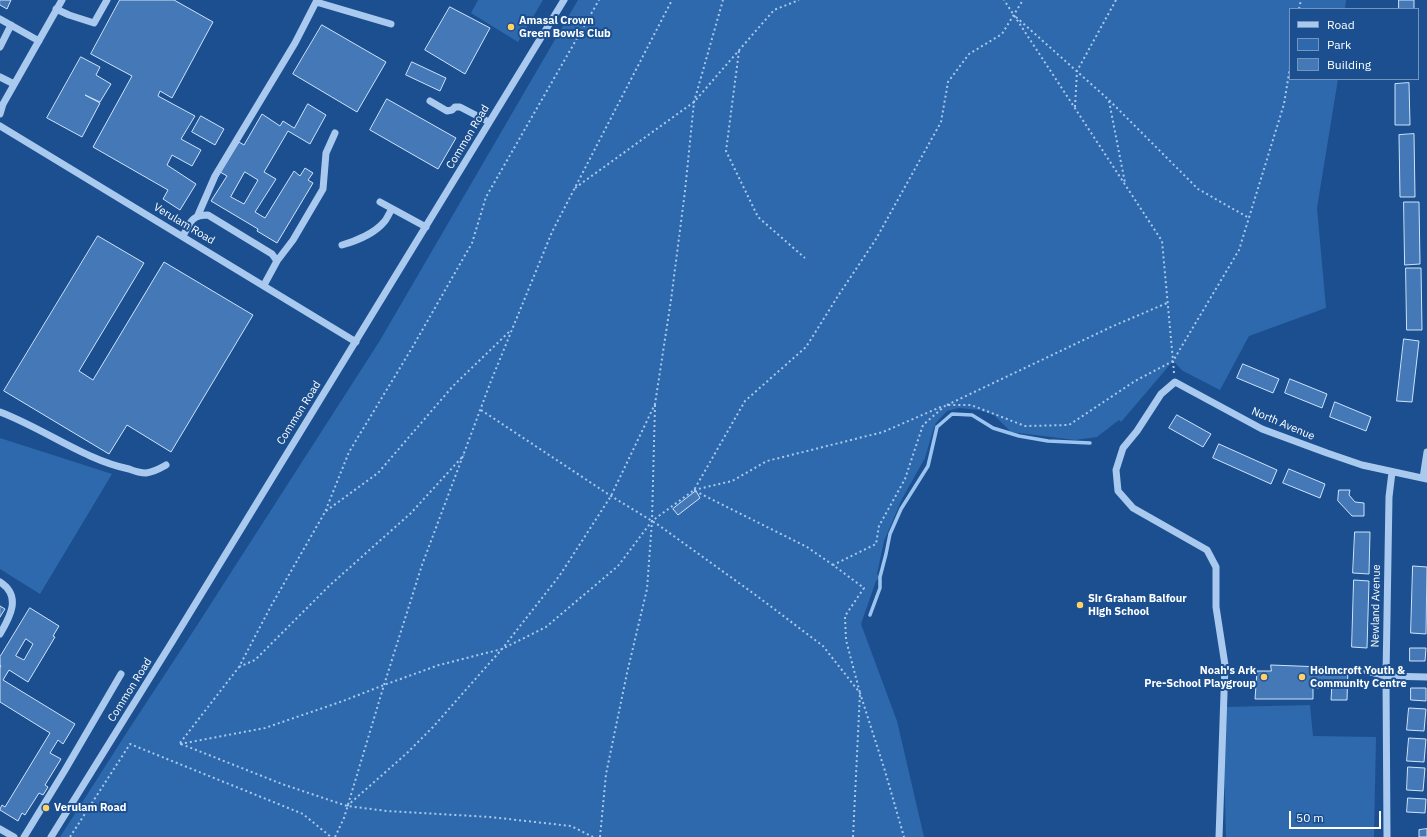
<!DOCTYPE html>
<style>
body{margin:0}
#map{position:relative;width:1427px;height:837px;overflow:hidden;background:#1b4f8f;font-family:"IBM Plex Sans",sans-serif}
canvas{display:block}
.legend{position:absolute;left:1289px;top:8px;width:130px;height:72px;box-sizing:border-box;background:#1b4f8f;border:1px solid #7695bc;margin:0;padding:5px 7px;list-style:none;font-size:12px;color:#fff}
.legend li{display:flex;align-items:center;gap:8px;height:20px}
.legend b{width:20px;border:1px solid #7695bc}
.scale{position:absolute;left:1289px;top:811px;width:92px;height:18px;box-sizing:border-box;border:2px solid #fff;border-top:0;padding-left:5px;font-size:12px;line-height:14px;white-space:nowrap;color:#fff;-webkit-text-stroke:3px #1b4f8f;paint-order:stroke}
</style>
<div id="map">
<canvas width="1427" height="837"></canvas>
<ul class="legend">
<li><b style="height:5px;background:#a9c9ee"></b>Road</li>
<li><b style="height:11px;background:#2e69ad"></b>Park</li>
<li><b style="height:11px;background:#4478b7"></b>Building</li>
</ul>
<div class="scale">50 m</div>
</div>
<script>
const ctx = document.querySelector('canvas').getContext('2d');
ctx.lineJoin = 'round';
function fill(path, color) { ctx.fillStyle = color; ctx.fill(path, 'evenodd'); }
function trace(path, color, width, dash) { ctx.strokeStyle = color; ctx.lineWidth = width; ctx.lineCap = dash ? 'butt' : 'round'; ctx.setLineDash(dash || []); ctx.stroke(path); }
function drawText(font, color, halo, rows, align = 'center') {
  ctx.font = font + ' "IBM Plex Sans",sans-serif'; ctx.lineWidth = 4; ctx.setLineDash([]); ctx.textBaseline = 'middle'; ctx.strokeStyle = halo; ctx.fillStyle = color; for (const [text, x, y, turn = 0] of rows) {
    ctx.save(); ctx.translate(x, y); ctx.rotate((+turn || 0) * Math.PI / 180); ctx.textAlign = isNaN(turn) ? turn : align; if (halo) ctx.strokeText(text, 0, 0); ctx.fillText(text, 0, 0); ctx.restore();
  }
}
fill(new Path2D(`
 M478,0H543L518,42L471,13Z
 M578,0H1346L1345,9H1290V79H1338L1317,208L1326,308L1249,336L1220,390L1183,371L1173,361L1121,422L1119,420L1097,437L1075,440L1011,432L994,415L979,410L959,408L947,411L935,424L937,427H934L925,458L902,499L884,541L877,574L880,577L876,581L861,624L897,721L924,837H60L129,729L194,630L379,342Z
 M0,438L112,474L40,594L0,569Z
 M1310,705L1313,736L1376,737L1374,837H1226L1224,762L1226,707Z`), '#2e69ad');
trace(new Path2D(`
 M870,615L880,588V577L886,554L890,534L901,509L928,466L937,427L952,414L972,415L993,428L1019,436L1048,441L1090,443`), '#9cc4f0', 3.5);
const building = new Path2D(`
 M0,0H11L7,9L0,5Z
 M120,0H174L213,22L172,98L160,91L158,96L195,116L181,139L201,150L192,166L172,155L167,165L196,184L180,210L163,199L168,190L93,147L132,76L91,54Z
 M1399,0H1414V9H1399Z
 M450,7L490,28L465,74L425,50Z
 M322,25L386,62L357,112L293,74Z
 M81,57L100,67L96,75L111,84L100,102L85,95L100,103L82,137L47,118Z
 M412,62L446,78L440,91L406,75Z
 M1409,83L1410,125H1395V84Z
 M387,99L456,138L438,169L370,130Z
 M308,104L326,115L310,144L288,131L264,172L276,179L255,212L265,218L294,171L300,176L305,168L313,173L308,180L313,183L277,243L257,231L258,229L211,201L227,176L220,172L239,142L244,145L262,114L280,126L283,121L294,128ZM245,172L258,180L244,204L231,197Z
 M201,116L224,129L215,145L192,132Z
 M1414,134L1415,197H1400L1399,135Z
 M1404,202H1419L1420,264L1405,265Z
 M98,236L144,263L79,371L93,380L164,262L253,315L171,452L127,425L109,454L4,391Z
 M1406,268H1421L1422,330H1407Z
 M1404,339L1419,341L1412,402L1397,401Z
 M1243,364L1279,379L1273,393L1237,378Z
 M1290,379L1327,394L1322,408L1285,393Z
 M1335,402L1371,417L1366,431L1330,417Z
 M1177,415L1211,434L1203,447L1169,428Z
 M1219,444L1277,470L1271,484L1213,458Z
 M1289,469L1325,484L1320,498L1283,483Z
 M1339,490H1350L1349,495L1355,502L1364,503V516H1352L1338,501Z
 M696,491L700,498L678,515L673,509Z
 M1355,532H1370L1369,574L1353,573Z
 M1413,566L1427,567L1426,634L1411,633Z
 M1354,580L1369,581L1367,648L1352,647Z
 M0,606L5,609L0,617Z
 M30,608L59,626L53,636L55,637L28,682L9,670L3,680L75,724L63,744L58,740L50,753L61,759L45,785L48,787L43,795L39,793L25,815L22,813L18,821L0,810V809L2,805L5,807L50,733L0,702V668L1,666L0,665V657ZM26,639L33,644L24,660L16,656Z
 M1410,648H1426L1425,661H1410Z
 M1271,665L1348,668L1347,700H1331L1332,683H1320L1319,688L1313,687V699H1255L1257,671H1271Z
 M1411,688H1426V701L1411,700Z
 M1409,708L1426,709L1424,731L1407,730Z
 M1409,738L1426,739L1424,762L1407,761Z
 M1408,767L1425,768L1423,791L1407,790Z
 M1408,798L1426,799L1425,813L1407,812Z
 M1427,829V837H1419V830Z`);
fill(building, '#4478b7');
trace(building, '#cfe3fa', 1);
trace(new Path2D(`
 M1299,9L1301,0
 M1016,17L1109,100L1198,189L1249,218
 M739,51L726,151L758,217L805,258
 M1109,101L1125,183
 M1075,107L1077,71L1116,0
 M575,188L694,102L774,10L799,0
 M1174,373L1173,361L1239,250L1284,104L1290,67
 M947,405L1111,327L1167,303
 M481,410L611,496L657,524L757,596L823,646L860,693L885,771L904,837
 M694,490L732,481L767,461L883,432L943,406
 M695,491L807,547L833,565
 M326,511L378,473L453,386L511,330
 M239,667L255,660L329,586L411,513L464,455
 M180,743L239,667L271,606L325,512L349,452L412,348L472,243L486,197L599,0
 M180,744L265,728L343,701L384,685L439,665L502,649L546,627L618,566L652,521L694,490L745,401L806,347L838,296L876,239L941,122L948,82L969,54L1002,34L1023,0
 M181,744L282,784L347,806L387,811L490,817L571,826L593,837
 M347,806L407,753L433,727L502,649L560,575L611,496L655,404L671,300L685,191L694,102L723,0
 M70,837L130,744L303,814L331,837
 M335,837L344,818L384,685L422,565L491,381L552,232L672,0
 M600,837L606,774L627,673L647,589L652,521L655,405
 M853,837L860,693L846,640L845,616L864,588L833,565L876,544L879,526L905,479L923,425L946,405H971L1025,426L1069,425L1135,381L1173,361L1162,241L1004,0`), '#a9c9ee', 2, [2, 3]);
trace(new Path2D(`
 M56,9L69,15L94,23L107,0
 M0,19L39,41
 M0,47L11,25
 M0,77L14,84
 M430,101L447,111L452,110L455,107H460L489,122
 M0,114L3,104L62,0
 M0,126L356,342
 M380,202L426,227
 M198,215L215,176L295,43L316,2L391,24
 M183,236C190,223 191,215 208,215L272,254L277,261L264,285
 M342,245C356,241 375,233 384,222C387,219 389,213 392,209
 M277,261L293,240L323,189L326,153L335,133
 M0,412C43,428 85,460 129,469C134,471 141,473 146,473C154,472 159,469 166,465
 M1423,478L1427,452
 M0,582C22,596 10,617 0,634
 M1367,671L1386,676L1427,677
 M0,829L14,837
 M24,837L65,770L121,674
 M51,837L172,642L564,0
 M1219,837L1225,665L1216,607V567L1207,550L1133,508L1118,491L1116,470L1123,448L1137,431L1161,394L1175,382L1262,429L1327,453L1362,465L1427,479
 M1387,837L1386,676L1389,497L1392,472`), '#a9c9ee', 7);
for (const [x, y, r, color] of [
 [511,27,4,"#ffd166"],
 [1080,605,4,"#ffd166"],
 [1264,677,4,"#ffd166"],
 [1302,677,4,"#ffd166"],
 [46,808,4,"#ffd166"]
]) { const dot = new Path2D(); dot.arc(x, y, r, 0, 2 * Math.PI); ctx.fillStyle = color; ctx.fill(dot); trace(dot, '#1b4f8f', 1.5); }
drawText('bold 11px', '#fff', '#1b4f8f', [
 ["Amasal Crown",519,21],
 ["Green Bowls Club",519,34],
 ["Sir Graham Balfour",1088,599],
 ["High School",1088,612],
 ["Noah's Ark",1256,671,"right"],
 ["Pre-School Playgroup",1256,684,"right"],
 ["Holmcroft Youth &",1310,671],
 ["Community Centre",1310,684],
 ["Verulam Road",54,808]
], 'left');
drawText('11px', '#fff', '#1b4f8f', [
 ["Common Road",468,137,-59],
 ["Verulam Road",184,224,31],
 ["Common Road",299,413,-58],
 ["North Avenue",1283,424,23],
 ["Newland Avenue",1376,606,-89],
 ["Common Road",130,690,-58]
]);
</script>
